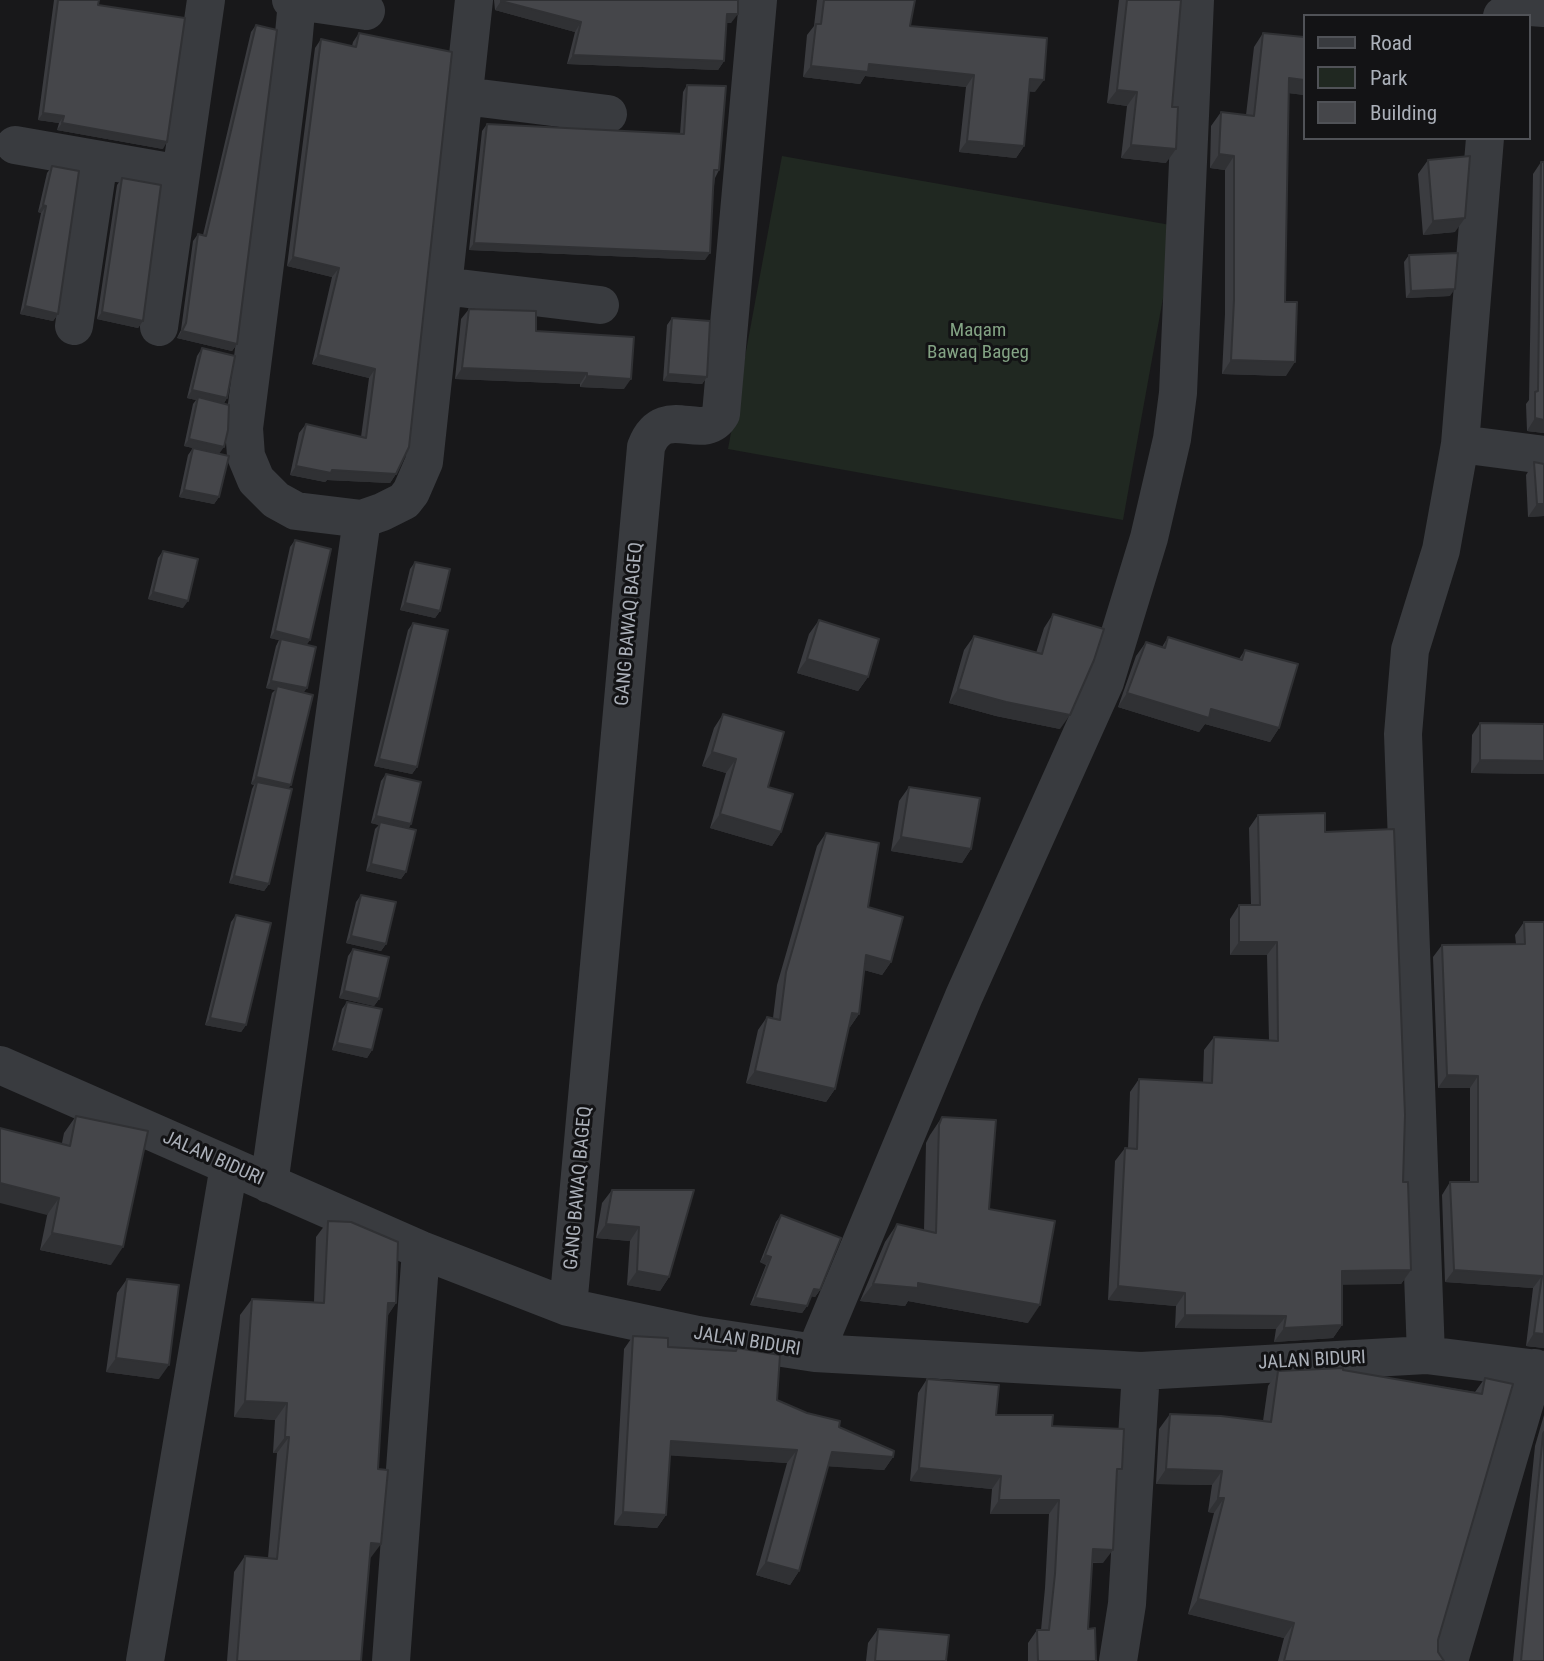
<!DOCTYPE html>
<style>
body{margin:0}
#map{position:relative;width:1544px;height:1661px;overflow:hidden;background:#18181a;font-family:"Roboto Condensed",sans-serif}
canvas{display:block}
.legend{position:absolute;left:1303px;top:14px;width:228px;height:126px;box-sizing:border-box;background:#131315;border:2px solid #505257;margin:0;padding:9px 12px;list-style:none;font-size:21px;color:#abb0b9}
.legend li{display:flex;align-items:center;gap:14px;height:35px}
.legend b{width:35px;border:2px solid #505257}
</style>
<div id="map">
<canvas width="1544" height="1661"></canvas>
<ul class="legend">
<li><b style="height:9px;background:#393b3f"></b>Road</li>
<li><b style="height:19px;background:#202821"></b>Park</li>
<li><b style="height:19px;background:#45464a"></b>Building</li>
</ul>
</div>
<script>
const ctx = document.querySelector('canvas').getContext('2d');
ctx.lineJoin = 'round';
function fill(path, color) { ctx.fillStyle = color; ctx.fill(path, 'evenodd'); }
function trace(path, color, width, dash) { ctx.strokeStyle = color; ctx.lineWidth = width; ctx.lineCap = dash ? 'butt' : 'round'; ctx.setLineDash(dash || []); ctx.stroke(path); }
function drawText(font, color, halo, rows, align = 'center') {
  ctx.font = font + ' "Roboto Condensed",sans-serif'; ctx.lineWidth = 6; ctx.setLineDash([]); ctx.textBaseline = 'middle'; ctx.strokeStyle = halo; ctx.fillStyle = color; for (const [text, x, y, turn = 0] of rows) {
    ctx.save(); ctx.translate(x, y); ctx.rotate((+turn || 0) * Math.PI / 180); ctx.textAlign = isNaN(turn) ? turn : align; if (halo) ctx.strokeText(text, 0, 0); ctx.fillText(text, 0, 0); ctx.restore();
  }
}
fill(new Path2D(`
 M782,156L1176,226L1123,520L728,449Z`), '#202821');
trace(new Path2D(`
 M291,0L297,1L293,45L244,428L246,456L256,480L276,500L296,511L362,519L382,512L404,501L411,492L424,462L474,0
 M297,1L366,11
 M1502,16L1516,6L1544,8
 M464,96L608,114
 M15,145L181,174
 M443,286L600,305
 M74,326L99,160
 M159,327L206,0
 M1460,444L1544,455
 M0,1065L421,1250L568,1307L698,1335L815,1353L1141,1371L1426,1355L1544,1370
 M269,1184L362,519
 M568,1307L646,447C664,400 703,445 721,414L758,0
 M815,1353L964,996L1105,682L1149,538L1172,439L1178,393L1195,0
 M1426,1355L1403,734L1410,650L1441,550L1460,444L1485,138
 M145,1661L229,1166
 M391,1661L421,1250
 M1118,1661L1127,1604L1141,1371
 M1449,1661L1535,1368`), '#393b3f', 38);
fill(new Path2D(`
 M54,0H98V5L163,149L57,130L59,123L38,120Z
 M494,0H738L731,23H726L724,61L718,70L567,64L575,32L495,10Z
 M817,0H915L910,26L1035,92L1029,91L1024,146L1016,158L959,152L966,87L865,76L860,84L803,77L807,35L814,26Z
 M1119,0H1181L1166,163L1121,158L1127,106L1107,103Z
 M256,25L237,344L232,351L177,338L181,330L193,241L198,234L203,235L251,32Z
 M359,33L396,474L390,483L327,480L325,482L290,475L299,433L306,424L361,437L369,378L312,364L332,277L287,266L315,48L321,39L352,46L353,42Z
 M1263,33L1304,37V95L1289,93L1285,302L1286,376L1222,374L1225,314V170L1210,168L1211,126L1221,112L1246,115L1254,47Z
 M687,85L719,170L715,178L705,260L469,250L482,131L487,124L680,134L683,92Z
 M1428,160L1455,232L1423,235L1418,174Z
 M1541,162H1544V433L1527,431L1526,404L1529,400L1533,174Z
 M52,166L58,314L53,321L20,314L41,213L38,212L47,173Z
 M122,178L143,321L138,328L97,319L117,185Z
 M1409,255L1450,296L1406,298L1404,262Z
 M469,309L536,331L624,389L580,387V384L455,379L461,319Z
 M672,318L707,377L702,384L663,381L667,325Z
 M202,348L227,398L224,403L219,454V497L214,504L179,497L188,455L193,448L184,446L193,404L196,400L187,398L197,356Z
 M1534,462L1544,464V516L1528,517L1526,475Z
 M295,540L310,640L306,645L304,692L288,788L269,884L264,891L229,883L252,789L254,785L251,784L272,693L275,690L266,688L276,646L279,640L270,638L290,547Z
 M163,551L183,608L148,599L158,558Z
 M415,562L440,611L435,618L400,610L410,569Z
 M1053,614L1060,729L996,716L949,703L964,650L974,636L1036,653L1044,628Z
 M819,620L868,677L858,691L797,673L809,634Z
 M413,623L417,767L412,774L374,766L408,630Z
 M1168,637L1239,659L1245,650L1279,728L1270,742L1205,724L1199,732L1118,707L1136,656L1146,642L1162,647Z
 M723,714L781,832L772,846L710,828L726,773L702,766L714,728Z
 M1480,723L1544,724V774L1471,773L1472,735Z
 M386,774L411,824L408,829L406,872L401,879L366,871L375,829L379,825L371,823L381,781Z
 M909,787L971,849L962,863L891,851L899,801Z
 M1258,815L1325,832L1403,1182L1411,1270L1401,1284H1342V1325L1333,1338L1274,1342L1276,1329L1175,1328L1176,1306L1108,1300L1115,1161L1125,1148H1128L1130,1092L1139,1079L1203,1083L1204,1050L1214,1037L1269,1040L1267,955H1230V919L1239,905H1251L1249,828Z
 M826,833L868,907L891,962L882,975L864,970L859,1014L850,1027H849L835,1089L826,1102L746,1083L758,1030L767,1017L773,1018L777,985L817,846Z
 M361,895L386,944L381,951L346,943L356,902Z
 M236,915L246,1025L241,1032L205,1025L231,922Z
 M1524,922H1544V1348L1526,1346L1533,1288L1445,1282L1442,1195L1450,1182H1470V1088H1438L1433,957L1442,945L1516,944L1515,935Z
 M353,949L379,999L374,1006L339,998L348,956Z
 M347,1002L372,1050L367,1058L332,1050L342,1009Z
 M76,1116L111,1265L40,1250L64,1133Z
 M942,1117L989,1209L1028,1323L908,1301L905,1306L860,1301L885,1242L897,1224L924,1230L926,1143L930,1135Z
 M612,1190H694L669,1277L660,1291L627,1285L630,1241L596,1238L602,1203Z
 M781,1215L820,1290L815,1297L811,1296L807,1306L802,1313L750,1305L766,1265L760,1262L776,1222Z
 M328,1221L396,1303L387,1316L370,1559L361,1661H227L234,1572L245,1556L268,1558L277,1453H273L275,1420L234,1417L240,1315L252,1299L314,1302L316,1237Z
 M127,1279L159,1379L106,1372L117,1293Z
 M633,1336L668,1347L735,1351L737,1348L777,1400L839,1427L893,1457L884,1470L828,1466L799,1571L790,1585L756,1575L787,1463L670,1455L666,1515L657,1528L614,1525L624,1349Z
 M1343,1370L1475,1392L1485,1378L1438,1640V1652L1444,1661H1278L1284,1638L1188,1614L1214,1513L1208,1512L1212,1485L1156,1484L1159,1429L1170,1414L1263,1421L1268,1386L1278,1371Z
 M927,1379L996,1415L1052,1426L1122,1469L1116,1477L1103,1563H1092L1088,1629L1096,1661H1028V1643L1037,1630H1041L1045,1588L1049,1514H990L992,1489L910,1481L918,1393Z
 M1544,1415V1661H1513L1535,1446Z
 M878,1629L946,1661H866L868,1643Z`), '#3b3c40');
fill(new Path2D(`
 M501,1L581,22L575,32L495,10Z
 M727,14H738L731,23H721Z
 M573,55L724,61L718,70L567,64Z
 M869,64L974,75L966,87L865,76L860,84L803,77L811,66Z
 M1289,78L1304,80V95L1279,92Z
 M1030,79L1044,80L1035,92L1022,91Z
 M1117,90L1137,92L1127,106L1107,103Z
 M43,113L64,116L59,123L38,120Z
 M62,123L167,142L163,149L57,130Z
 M967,141L1024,146L1016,158L959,152Z
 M1131,145L1176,149L1166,163L1121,158Z
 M1219,154L1234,156L1225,170L1210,168Z
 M43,205L46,206L41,213L38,212Z
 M1465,218L1455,232L1423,235L1433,221Z
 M474,243L710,253L705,260L469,250Z
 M293,257L339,268L332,277L287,266Z
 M1455,289L1450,296L1406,298L1411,291Z
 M25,306L58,314L53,321L20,314Z
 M102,312L143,321L138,328L97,319Z
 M182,331L237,344L232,351L177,338Z
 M318,355L375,369L369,378L312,364Z
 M1231,360L1295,362L1286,376L1222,374Z
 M462,368L587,373L580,384L455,379Z
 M668,374L707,377L702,384L663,381Z
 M587,376L631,379L624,389L580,387Z
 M192,390L227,398L223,405L198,397L196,400L187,398Z
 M1535,418L1544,420V433L1527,431Z
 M189,439L224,447L219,454L184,446Z
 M296,466L396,474L390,483L327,480L325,482L290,475Z
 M184,490L219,497L214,504L179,497Z
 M1537,504H1544V516L1528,517Z
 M153,592L188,601L183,608L148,599Z
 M405,603L440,611L435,618L400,610Z
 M275,631L310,640L305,647L270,638Z
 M807,659L868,677L858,691L797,673Z
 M271,681L307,688L302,695L277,686L275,690L266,688Z
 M958,689L1070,715L1060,729L996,716L949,703Z
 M1127,693L1211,709L1279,728L1270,742L1205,724L1199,732L1118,707Z
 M712,752L736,759L726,773L702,766Z
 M379,759L417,767L412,774L374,766Z
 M1480,760L1544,761V774L1471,773Z
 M256,777L291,785L286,792L257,782L254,785L251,784Z
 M720,814L781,832L772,846L710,828Z
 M376,816L411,824L407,831L380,822L379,825L371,823Z
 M901,837L971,849L962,863L891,851Z
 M371,864L406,872L401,879L366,871Z
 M234,876L269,884L264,891L229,883Z
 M351,936L386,944L381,951L346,943Z
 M1239,942H1277L1267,955H1230Z
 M866,955L891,962L882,975L857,968Z
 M344,991L379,999L374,1006L339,998Z
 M852,1013L859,1014L850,1027L843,1026Z
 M210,1018L246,1025L241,1032L205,1025Z
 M337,1043L372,1050L367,1058L332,1050Z
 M755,1071L835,1089L826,1102L746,1083Z
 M1447,1075L1478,1076L1470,1088H1438Z
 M0,1183L59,1198L47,1215L0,1203Z
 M606,1224L639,1227L630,1241L596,1238Z
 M52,1233L123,1247L111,1265L40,1250Z
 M765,1255L771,1257L766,1265L760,1262Z
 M1411,1270L1401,1284L1333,1285L1342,1271Z
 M1454,1270L1542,1276L1533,1288L1445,1282Z
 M637,1271L669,1277L660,1291L627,1285Z
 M918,1283L1040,1305L1028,1323L908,1301L905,1306L860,1301L873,1284Z
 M1118,1286L1185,1293L1176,1306L1108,1300Z
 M814,1289L820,1290L815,1297L809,1296Z
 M755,1298L807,1306L802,1313L750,1305Z
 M388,1303H396L385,1320Z
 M1185,1315L1286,1316L1276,1329L1175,1328Z
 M1342,1325L1333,1338L1274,1342L1284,1328Z
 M1534,1333L1544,1334V1348L1526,1346Z
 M116,1358L169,1365L159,1379L106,1372Z
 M245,1401L287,1403L275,1420L234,1417Z
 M285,1437H289L277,1453H273Z
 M671,1441L797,1450L787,1463L662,1455Z
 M832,1452L893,1457L884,1470L822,1466Z
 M919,1468L1001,1476L992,1489L910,1481Z
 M1166,1469L1222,1471L1212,1485L1156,1484Z
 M1218,1498H1224L1214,1513L1208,1512Z
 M999,1500H1059L1049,1514H990Z
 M623,1512L666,1515L657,1528L614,1525Z
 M371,1543L381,1544L369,1560Z
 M1093,1549L1113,1550L1103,1563L1083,1562Z
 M766,1562L799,1571L790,1585L756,1575Z
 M1198,1599L1294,1623L1284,1638L1188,1614Z`), '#303134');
const building = new Path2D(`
 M58,0H99L98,5L185,18L167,142L62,123L64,116L43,113Z
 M501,0H738V14H727L724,61L573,55L581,22L501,1Z
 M824,0H915L910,26L1047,38L1044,80L1030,79L1024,146L967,141L974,75L869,64L868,72L811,66L816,24H821Z
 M1127,0H1181L1172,107H1178L1176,149L1131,145L1137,92L1117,90Z
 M256,25L277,30L237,344L182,331L186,323L198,234L206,236Z
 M359,33L452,52L409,447L396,474L332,470L331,473L296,466L306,424L366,438L375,369L318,355L339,268L293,257L321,39L356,47Z
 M1263,33L1304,37V80L1289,78L1285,302H1297L1295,362L1231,360L1234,300V156L1219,154L1221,112L1254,116Z
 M687,85L726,86L719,170H714L710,253L474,243L487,124L684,134Z
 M1470,156L1465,218L1433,221L1428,160Z
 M1541,162H1544V420L1535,418V392L1538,391Z
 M52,166L79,171L58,314L25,306L46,206L43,205Z
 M122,178L161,185L143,321L102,312Z
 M1458,253L1455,289L1411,291L1409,255Z
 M469,309L536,311V331L634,337L631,379L587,376V373L462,368Z
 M672,318L710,321L707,377L668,374Z
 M202,348L235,356L227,398L192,390Z
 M198,397L229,405L228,430L224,447L189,439Z
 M193,448L229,456L219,497L184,490Z
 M1534,462L1544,464V504H1537Z
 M295,540L331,549L310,640L275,631Z
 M163,551L198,559L188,601L153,592Z
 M415,562L450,569L440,611L405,603Z
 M1053,614L1104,629L1094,660L1070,715L1006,702L958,689L974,636L1042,654Z
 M819,620L879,639L868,677L807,659Z
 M413,623L448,630L417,767L379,759Z
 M1168,637L1242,660L1245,650L1298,664L1279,728L1211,709L1209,718L1127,693L1146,642L1165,648Z
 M281,639L316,647L307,688L271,681Z
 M277,686L313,695L291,785L256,777Z
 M723,714L784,732L768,787L793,794L781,832L720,814L736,759L712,752Z
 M1480,723L1544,724V761L1480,760Z
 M386,774L421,782L411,824L376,816Z
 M257,782L292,789L269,884L234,876Z
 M909,787L980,798L971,849L901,837Z
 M1325,813V832L1394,829L1405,1115L1403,1182H1408L1411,1270L1342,1271V1325L1284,1328L1286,1316L1185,1315V1293L1118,1286L1125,1148L1137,1149L1139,1079L1212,1083L1214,1037L1278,1041L1277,942H1239V905H1260L1258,815Z
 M380,822L416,830L406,872L371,864Z
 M826,833L879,843L868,907L903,917L891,962L866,955L859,1014L852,1013L835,1089L755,1071L767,1017L780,1020L786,972Z
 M361,895L396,902L386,944L351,936Z
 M236,915L271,923L246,1025L210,1018Z
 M1524,922H1544V1334L1534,1333L1542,1276L1454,1270L1450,1182H1478V1076L1447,1075L1442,945L1525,944Z
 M353,949L389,957L379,999L344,991Z
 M347,1002L382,1009L372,1050L337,1043Z
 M76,1116L148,1131L123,1247L52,1233L59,1198L0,1183V1128L70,1146Z
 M942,1117L996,1120L989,1209L1055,1221L1040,1305L918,1283V1288L873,1284L897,1224L936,1233L939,1125Z
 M612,1190H694L669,1277L637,1271L639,1227L606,1224Z
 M781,1215L841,1238L820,1290L814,1289L807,1306L755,1298L771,1257L765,1255Z
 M328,1221L351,1222L398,1242L396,1303H388L378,1469L388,1470L381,1544L371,1543L361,1661H237L245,1556L277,1559L289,1437H285L287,1403L245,1401L252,1299L324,1303Z
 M127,1279L179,1285L169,1365L116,1358Z
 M633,1336L668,1338V1347L736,1351L737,1348L780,1355L777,1400L807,1413L840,1421L839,1427L894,1451L893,1457L832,1452L799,1571L766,1562L797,1450L671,1441L666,1515L623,1512Z
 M1343,1368V1370L1482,1394L1485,1378L1513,1384L1438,1640V1652L1444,1661H1284L1294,1623L1198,1599L1224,1498H1218L1222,1471L1166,1469L1170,1414L1221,1416L1271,1422L1278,1371Z
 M927,1379L999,1385L996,1415H1053L1052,1426L1124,1429L1122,1469H1117L1113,1550L1093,1549L1088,1629L1095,1628L1096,1661H1038L1037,1630H1049L1055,1574L1059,1500H999L1001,1476L919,1468Z
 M1544,1432V1661H1521L1543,1434Z
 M878,1629L949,1635L946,1661H875Z`);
fill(building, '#45464a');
trace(building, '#303134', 2);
drawText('19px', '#83a384', '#131315', [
 ["Maqam",978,331],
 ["Bawaq Bageg",978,353]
]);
drawText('19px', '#abb0b9', '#131315', [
 ["GANG BAWAQ BAGEQ",630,624,-85],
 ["JALAN BIDURI",213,1159,24],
 ["GANG BAWAQ BAGEQ",579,1188,-85],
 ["JALAN BIDURI",747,1342,9],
 ["JALAN BIDURI",1312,1361,-3]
]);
</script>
